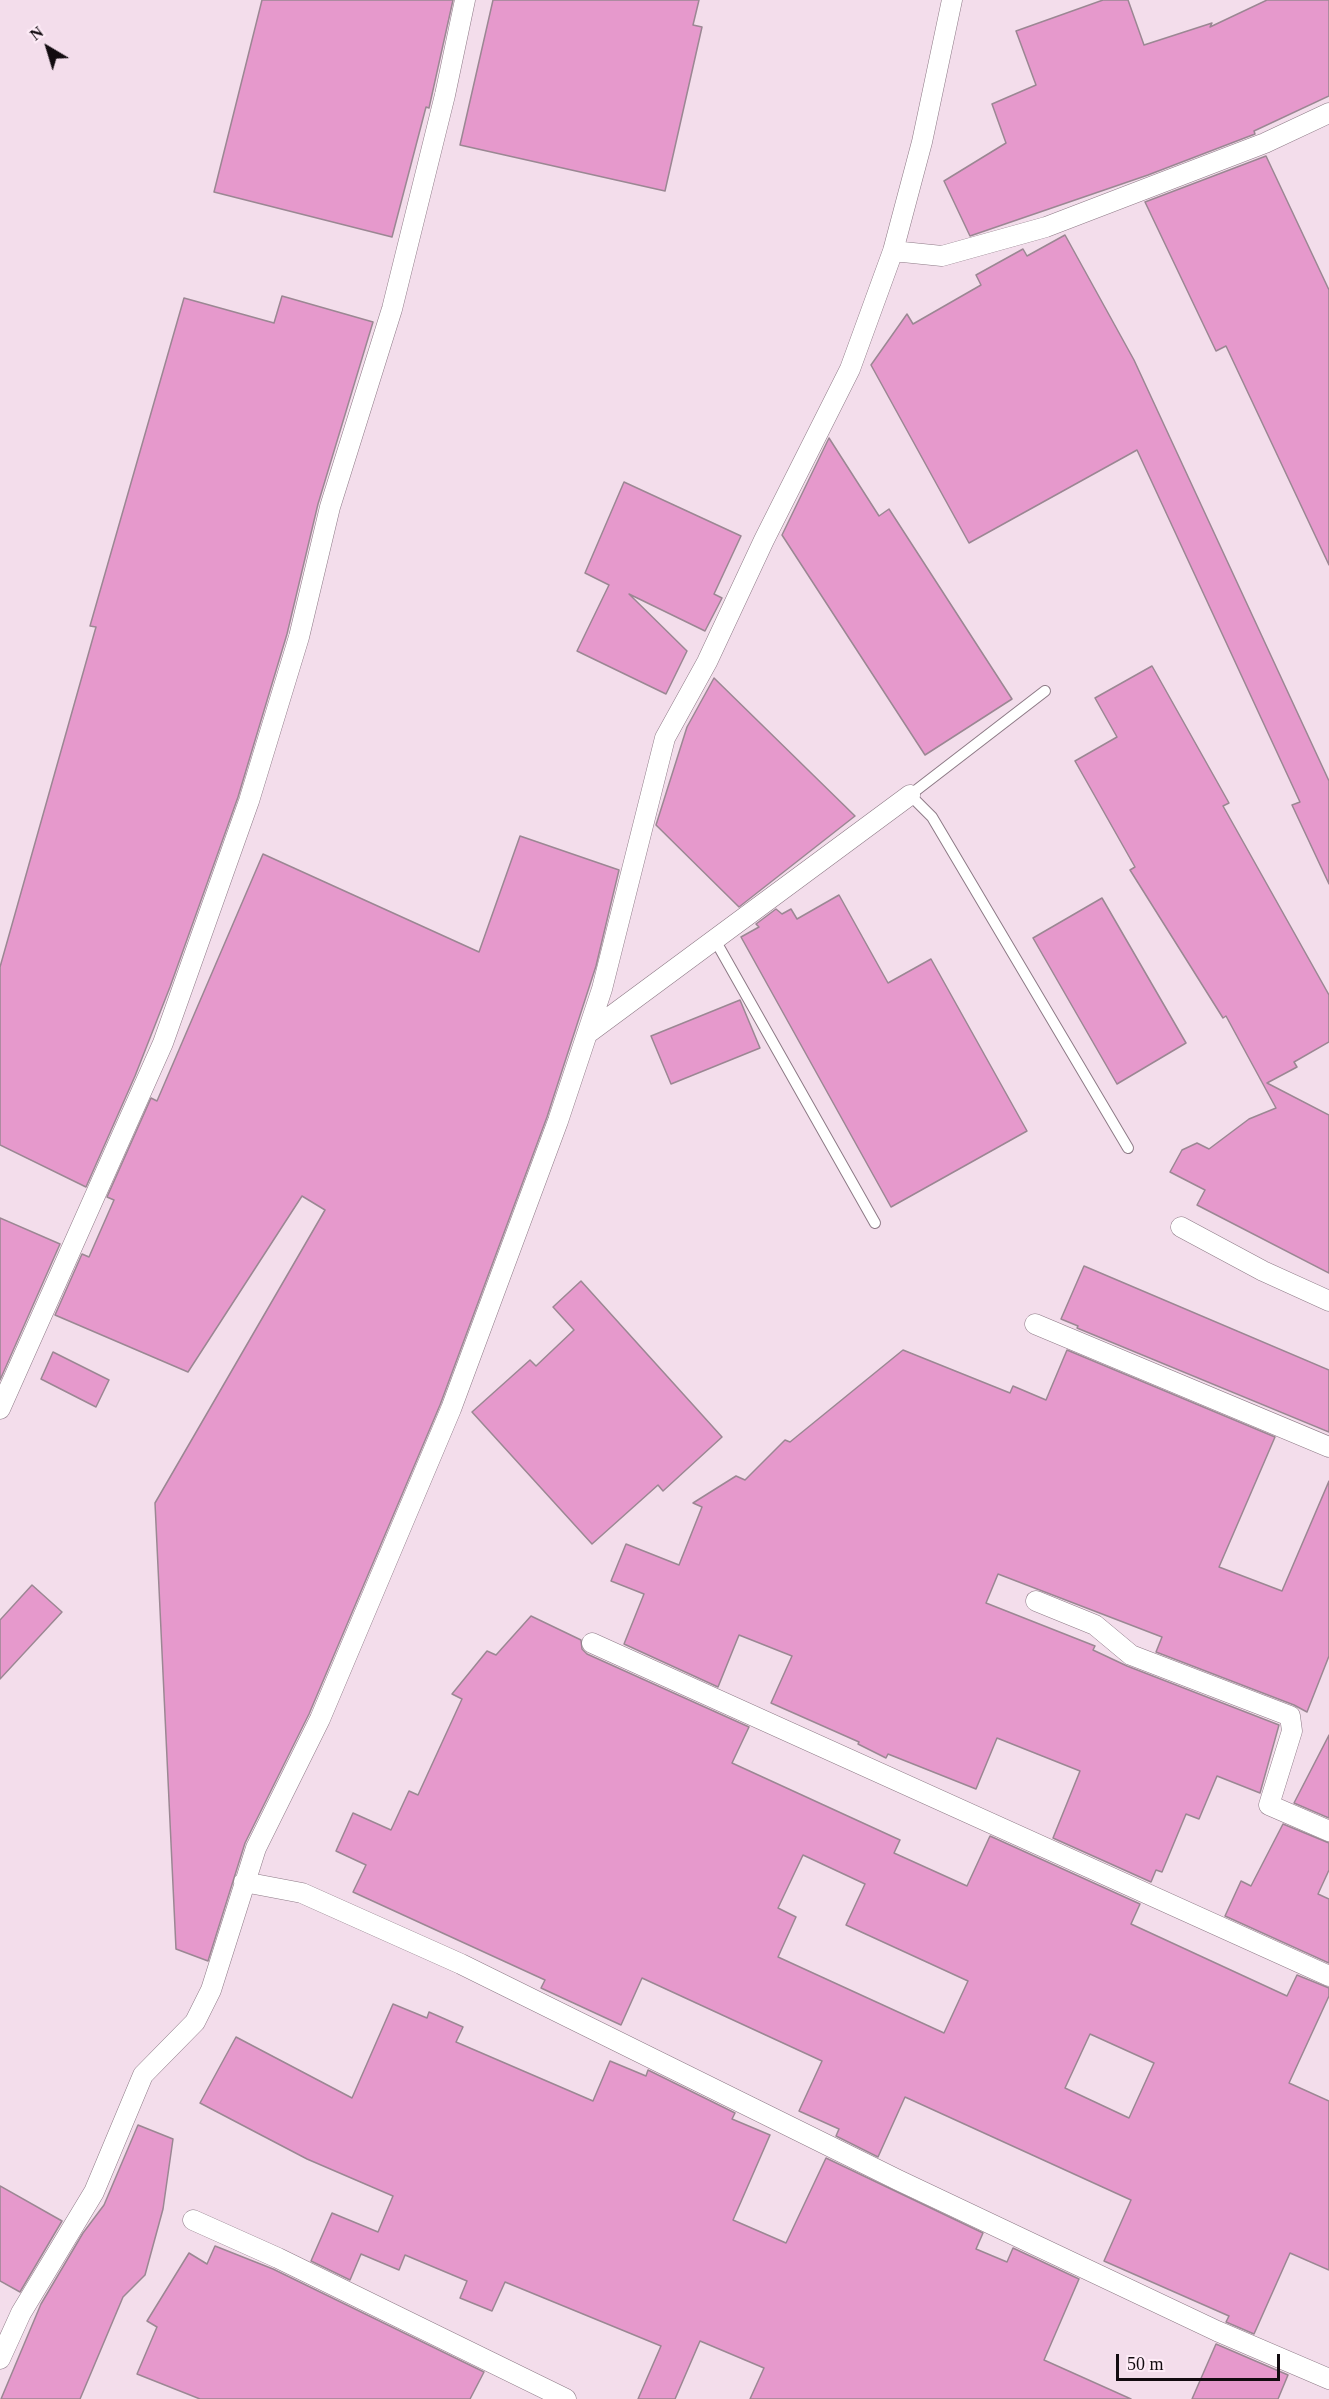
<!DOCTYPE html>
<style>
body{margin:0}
#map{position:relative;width:1329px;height:2399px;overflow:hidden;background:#f3ddeb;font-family:Georgia,serif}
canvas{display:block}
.north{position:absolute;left:18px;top:18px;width:60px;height:60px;-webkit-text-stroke:4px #feecf7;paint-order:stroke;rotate:322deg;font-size:16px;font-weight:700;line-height:24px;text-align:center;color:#120b10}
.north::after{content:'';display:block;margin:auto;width:21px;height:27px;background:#120b10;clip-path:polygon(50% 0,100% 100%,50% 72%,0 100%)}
.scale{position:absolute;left:1116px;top:2354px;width:164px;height:27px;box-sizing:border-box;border:3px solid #120b10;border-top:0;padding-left:8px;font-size:18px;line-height:21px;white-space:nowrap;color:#120b10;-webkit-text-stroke:4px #feecf7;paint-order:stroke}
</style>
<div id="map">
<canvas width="1329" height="2399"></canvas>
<div class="north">N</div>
<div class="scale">50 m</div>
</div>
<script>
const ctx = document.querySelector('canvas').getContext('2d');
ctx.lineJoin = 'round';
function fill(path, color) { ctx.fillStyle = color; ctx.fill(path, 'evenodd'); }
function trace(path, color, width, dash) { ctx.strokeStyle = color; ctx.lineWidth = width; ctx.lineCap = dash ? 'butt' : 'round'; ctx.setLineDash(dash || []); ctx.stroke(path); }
const building = new Path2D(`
 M262,0H453L429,108L426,107L392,237L214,192Z
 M493,0H699L693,25L702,27L665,191L460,145Z
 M1103,0H1128L1144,45L1212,23L1210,27L1267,0H1329V96L1254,131L1255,134L1148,175L970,236L944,181L1006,143L992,104L1036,85L1016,31Z
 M1266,156L1329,290V565L1226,346L1216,351L1145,202Z
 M1065,235L1134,360L1329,781V884L1292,805L1300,802L1137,450L969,543L871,365L907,314L913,324L981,285L976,275L1023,249L1027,256Z
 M282,296L373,322L318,504L287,634L238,797L170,987L135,1076L86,1187L0,1145V967L96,627L90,626L184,298L274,323Z
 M829,438L879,516L889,509L1012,699L925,755L782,535Z
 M624,482L741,536L714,594L722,598L705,631L629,594L687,651L666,694L577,651L609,585L585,573Z
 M1152,666L1229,803L1223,806L1329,995V1042L1294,1062L1297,1067L1267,1083L1329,1115V1273L1197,1205L1205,1190L1170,1172L1182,1150L1197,1143L1209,1149L1249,1119L1276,1108L1226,1016L1223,1018L1130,870L1135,867L1075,761L1117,737L1095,698Z
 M714,678L855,816L739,907L656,825L687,727Z
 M520,836L619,870L596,966L547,1117L440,1405L309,1714L245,1843L208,1961L176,1949L155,1503L325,1210L302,1196L188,1372L55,1315L82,1254L89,1257L114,1200L107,1197L151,1098L157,1101L263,854L479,952Z
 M839,895L888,983L931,959L1027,1131L891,1207L741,937L759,927L756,924L776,909L782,914L791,909L797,919Z
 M1102,898L1186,1043L1117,1084L1033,938Z
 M740,1000L760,1048L671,1084L651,1036Z
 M0,1218L60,1244L0,1380Z
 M1084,1266L1329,1370V1432L1077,1328L1078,1326L1061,1319Z
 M581,1281L722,1437L663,1491L658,1485L592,1544L472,1412L530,1360L536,1366L574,1330L553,1307Z
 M903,1350L1010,1393L1013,1386L1046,1400L1067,1350L1275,1437L1219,1567L1282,1591L1329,1481V1656L1307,1712L1294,1705L1156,1652L1162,1637L998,1574L986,1603L1095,1646L1093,1650L1127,1666L1279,1725L1260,1793L1217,1776L1199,1819L1186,1814L1162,1872L1156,1870L1151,1882L1053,1838L1080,1771L997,1738L976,1789L888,1754L886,1758L858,1744L859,1742L771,1703L792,1656L739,1635L718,1687L624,1644L644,1594L611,1581L626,1544L679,1565L702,1507L693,1503L736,1476L745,1480L785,1440L790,1442Z
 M53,1352L109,1380L96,1407L41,1379Z
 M32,1585L62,1612L0,1679V1620Z
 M531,1616L581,1640L582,1649L587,1654L749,1727L732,1763L900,1840L894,1853L967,1886L990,1836L1140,1904L1131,1924L1287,1996L1297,1975L1329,1988V1996L1289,2083L1329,2101V2270L1290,2253L1254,2334L1226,2322L1229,2316L1104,2261L1131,2200L905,2097L878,2157L836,2136L839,2129L799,2111L822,2061L642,1978L621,2025L541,1988L545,1980L353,1892L366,1865L336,1851L353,1813L391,1830L409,1791L418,1795L462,1699L452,1694L487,1651L496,1655ZM803,1855L865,1884L846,1925L968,1981L944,2033L778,1957L796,1917L778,1908ZM1090,2034L1154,2063L1129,2118L1065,2088Z
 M1329,1735V1818L1294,1803Z
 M1283,1824L1329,1843V1870L1318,1894L1329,1899V1963L1225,1916L1241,1881L1251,1886Z
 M393,2004L427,2018L429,2012L463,2027L456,2042L593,2101L610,2061L646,2076L648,2070L735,2113L732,2119L770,2135L733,2220L786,2243L826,2158L983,2233L976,2249L1007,2262L1013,2248L1079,2279L1044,2360L1131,2399H750L764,2368L700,2341L675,2399H638L661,2346L505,2282L492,2311L460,2298L467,2281L405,2255L399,2270L361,2254L350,2280L311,2261L332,2213L378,2232L393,2196L307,2159L200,2103L236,2037L352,2098Z
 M138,2125L173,2139L163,2209L145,2275L123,2297L80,2399H1L41,2304L83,2233L104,2205Z
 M0,2186L62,2221L20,2292L0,2281Z
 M215,2246L273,2269L484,2372L470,2399H200L137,2374L157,2327L147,2321L189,2253L207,2264Z
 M1216,2344L1288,2375L1278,2399H1192Z`);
fill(building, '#e699cc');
trace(building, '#9b8793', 1.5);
const lane = new Path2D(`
 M1045,691L910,795L932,817L1128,1148
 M715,940L875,1223`);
const street = new Path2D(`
 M893,251L942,256L1046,227L1265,143L1329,113
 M587,1034L910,795
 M1181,1227L1263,1271L1329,1301
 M1035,1324L1329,1447
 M0,1409L163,1043L249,801L299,637L330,507L392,309L445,95L465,0
 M1036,1601L1095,1625L1131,1655L1290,1716L1292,1731L1269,1805L1329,1831
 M592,1643L1329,1976
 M244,1882L302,1893L461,1964L898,2180L1217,2331L1329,2379
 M193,2220L278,2258L566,2399
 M0,2359L21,2313L94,2192L143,2075L195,2022L211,1990L256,1848L320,1719L451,1409L558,1121L602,989L665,738L707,662L764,540L850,369L893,251L922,142L952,0`);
trace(lane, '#8d7a86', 12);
trace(street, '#8d7a86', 21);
trace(lane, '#fff', 10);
trace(street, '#fff', 20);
</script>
